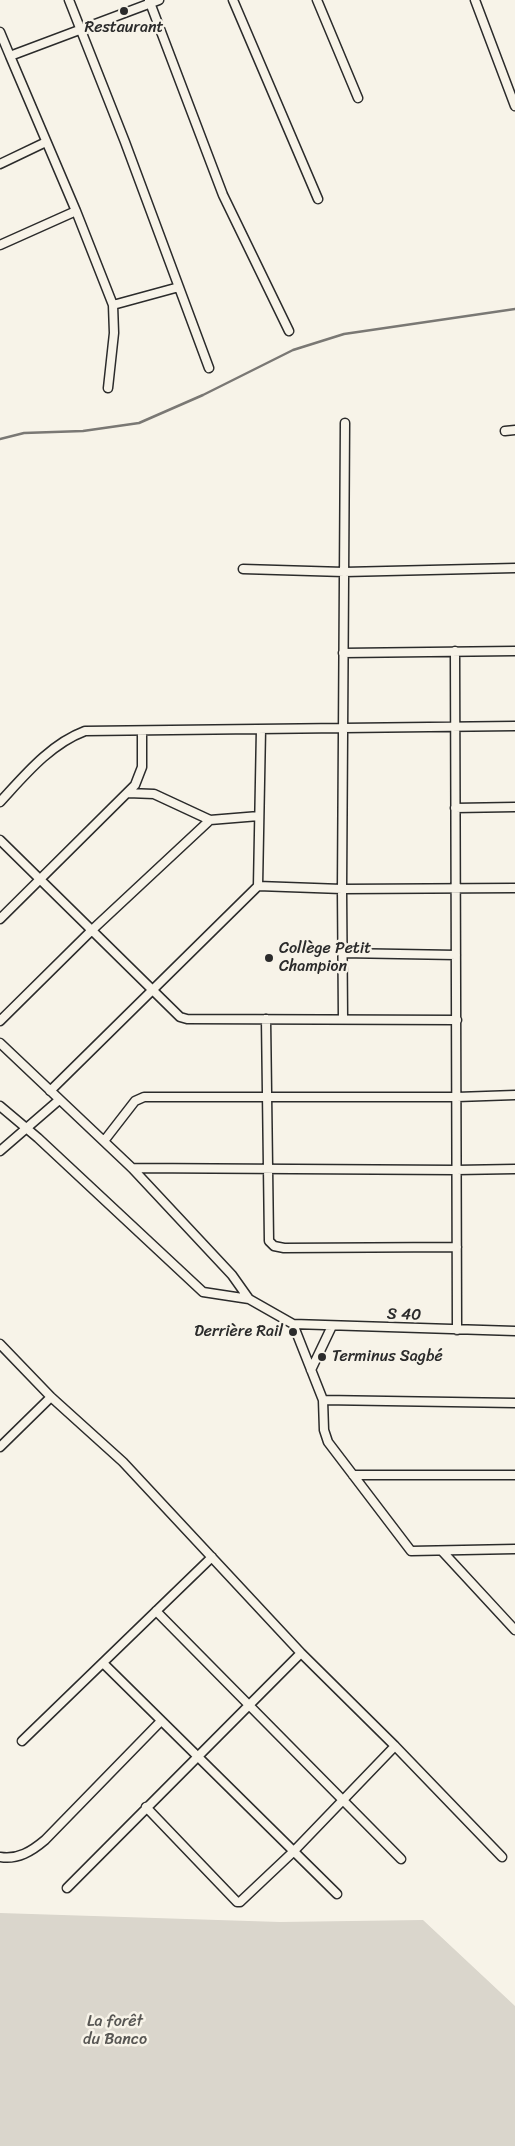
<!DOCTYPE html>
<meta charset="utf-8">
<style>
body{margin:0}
canvas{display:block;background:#f7f3e8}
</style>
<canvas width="515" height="2146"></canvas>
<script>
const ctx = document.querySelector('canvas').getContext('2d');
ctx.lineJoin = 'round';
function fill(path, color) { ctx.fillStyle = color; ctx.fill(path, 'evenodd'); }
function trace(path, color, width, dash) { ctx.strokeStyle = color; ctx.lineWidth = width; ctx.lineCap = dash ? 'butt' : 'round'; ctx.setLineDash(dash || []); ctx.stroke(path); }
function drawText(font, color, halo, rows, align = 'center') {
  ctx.font = font + ' Sriracha,sans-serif'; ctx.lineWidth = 5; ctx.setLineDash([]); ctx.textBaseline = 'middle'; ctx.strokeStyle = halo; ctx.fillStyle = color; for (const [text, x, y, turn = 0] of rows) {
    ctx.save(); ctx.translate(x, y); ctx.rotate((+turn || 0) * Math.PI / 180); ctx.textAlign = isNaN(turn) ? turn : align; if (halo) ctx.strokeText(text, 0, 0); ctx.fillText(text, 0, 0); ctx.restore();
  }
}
fill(new Path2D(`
 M0,1913L280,1922L423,1920L515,2006V2146H0Z`), '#dad6cc');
trace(new Path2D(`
 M0,439L24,433L83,431L139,423L203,395L293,350L344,334L515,309`), '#7a7874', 2.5);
const street = new Path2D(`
 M69,0L125,142L209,368
 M149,0L223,195L289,331
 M233,0L318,199
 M317,0L358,98
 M475,0L515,106
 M0,32L10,56
 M0,164L46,142
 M0,245L76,211
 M113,305L179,287
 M108,388L114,333L113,305L76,211L10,56L159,0
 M505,431L515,430
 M243,569L344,572L515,568
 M455,651L457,1330
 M343,653L515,651
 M128,793L154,794L210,820L259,816
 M0,802C24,776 50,744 85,731L515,726
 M455,808L515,807
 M0,840L180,1017L187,1019L457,1020
 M258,886L342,889L515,888
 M0,919L135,785L142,767V731
 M342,953L456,955
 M266,1019L269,1241L274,1246L284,1248L457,1247
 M343,1019L342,889L345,423
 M0,1021L92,930L210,820
 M0,1043L132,1168L232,1275L249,1299
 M50,1091L258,886L261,729
 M0,1106L38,1138L203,1292L249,1299L293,1324L323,1400L324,1430L328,1442L411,1551L515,1549
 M104,1141L135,1101L144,1097H457L515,1095
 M0,1151L59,1100
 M132,1168L456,1170L515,1169
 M293,1324L515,1331
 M0,1344L51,1397L123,1462L301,1653L395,1746L502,1857
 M311,1370L332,1326
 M323,1400L515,1403
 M0,1447L51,1397
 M353,1475H515
 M442,1551L515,1630
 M156,1611L401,1859
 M103,1663L337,1894
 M22,1741L212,1557
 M146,1807L237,1902H240L293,1852L395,1746
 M0,1857C18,1860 32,1851 45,1840L161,1721
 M67,1888L301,1653`);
trace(street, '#2b2b2b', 11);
trace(street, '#f7f3e8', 8);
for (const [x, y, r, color] of [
 [124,11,5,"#2b2b2b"],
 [269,958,5,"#2b2b2b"],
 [293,1332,5,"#2b2b2b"],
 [322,1357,5,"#2b2b2b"]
]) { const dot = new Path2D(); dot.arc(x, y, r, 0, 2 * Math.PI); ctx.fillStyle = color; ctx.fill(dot); trace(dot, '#f7f3e8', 2); }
drawText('16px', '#2b2b2b', '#f7f3e8', [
 ["Restaurant",124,28,"center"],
 ["Collège Petit",279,949],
 ["Champion",279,967],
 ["Derrière Rail",283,1332,"right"],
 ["Terminus Sagbé",332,1357]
], 'left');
drawText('16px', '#2b2b2b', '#f7f3e8', [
 ["S 40",404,1315,2]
]);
drawText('16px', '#575653', '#f7f3e8', [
 ["La forêt",115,2022],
 ["du Banco",115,2040]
]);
</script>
